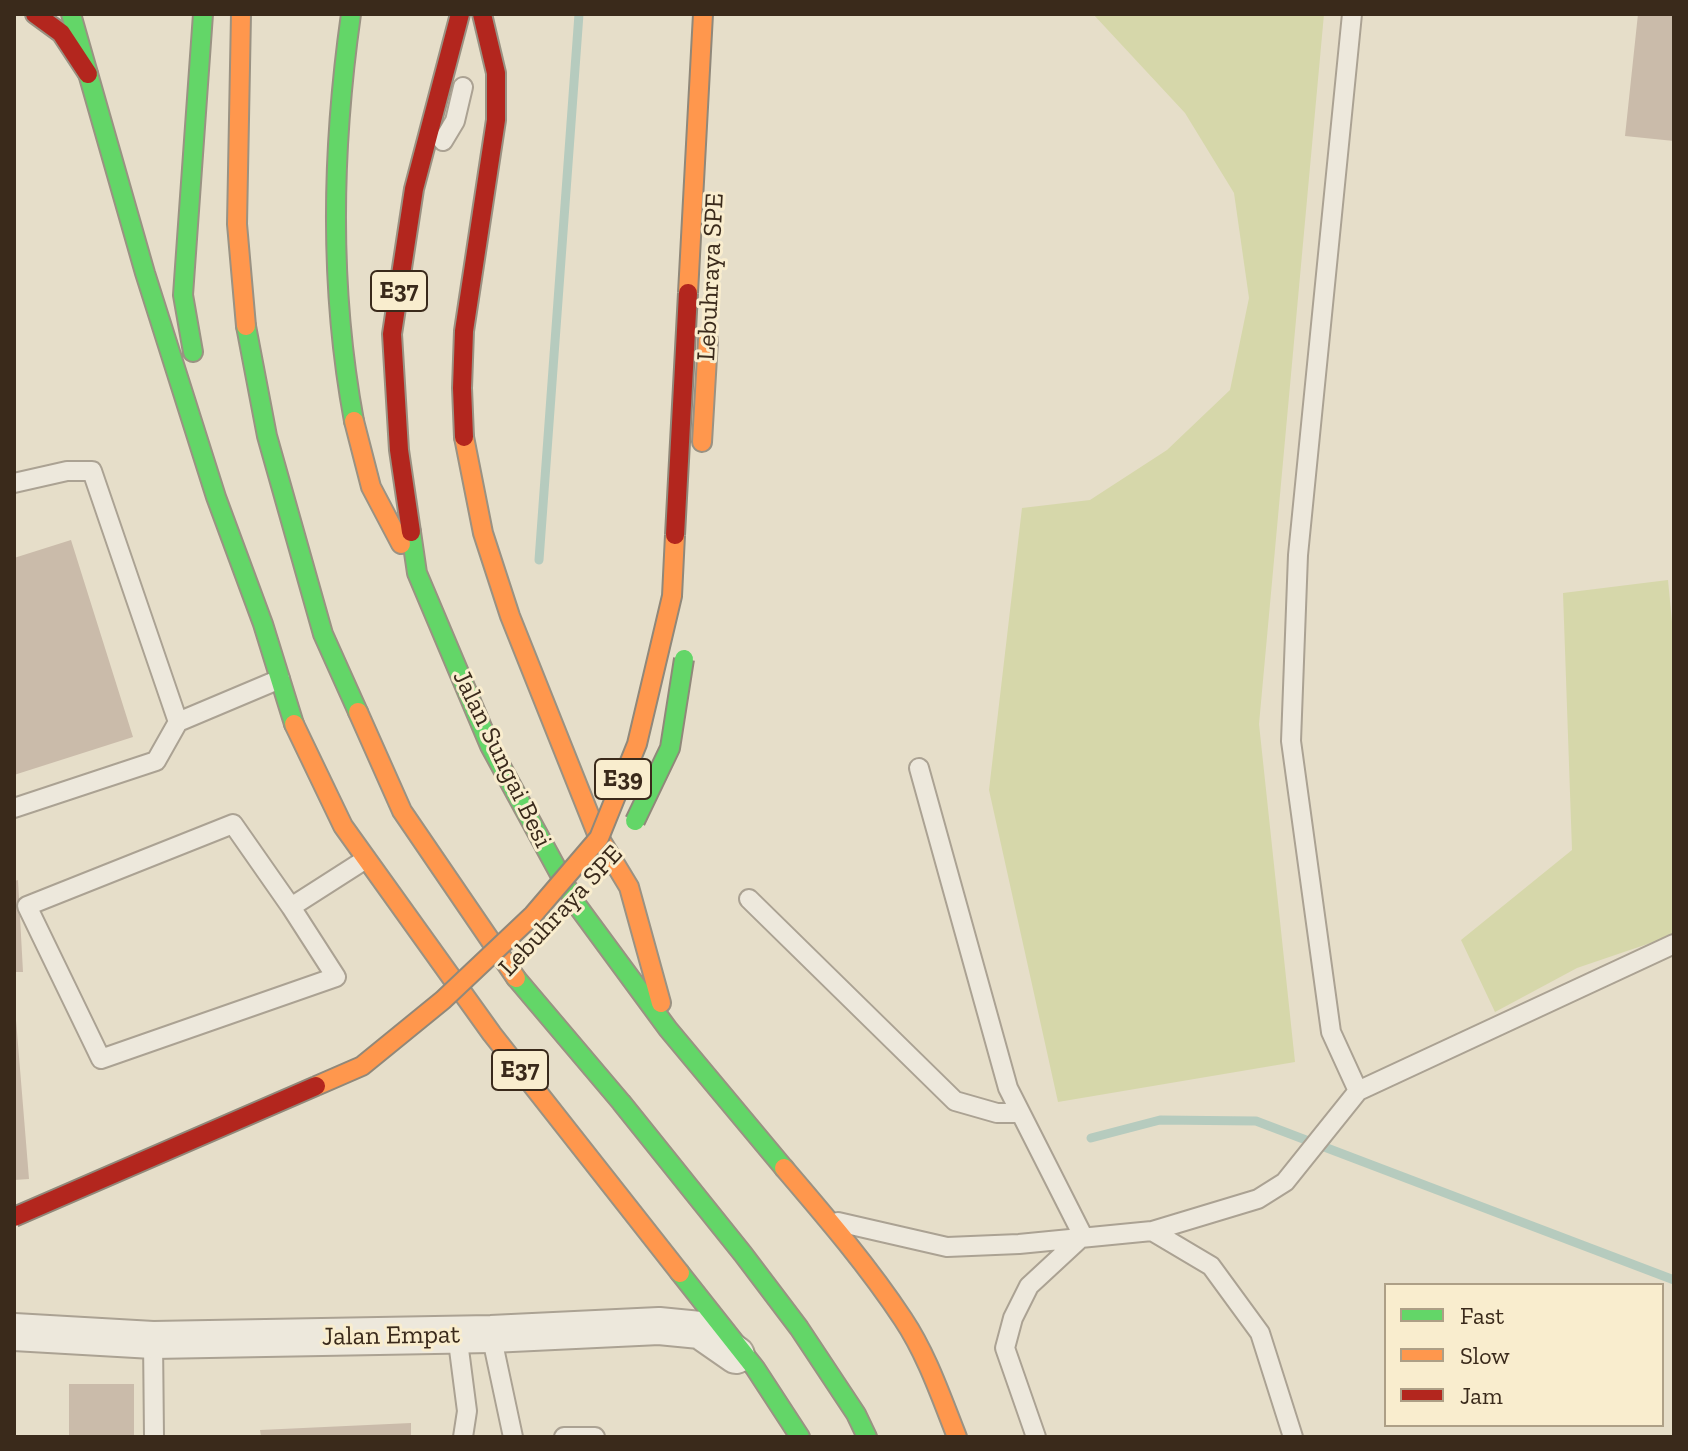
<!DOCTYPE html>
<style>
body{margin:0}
#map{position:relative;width:1688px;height:1451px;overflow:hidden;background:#e6dec9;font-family:"Zilla Slab",serif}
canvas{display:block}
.frame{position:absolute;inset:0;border:16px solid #3a2a1b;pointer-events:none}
.legend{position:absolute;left:1384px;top:1283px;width:280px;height:144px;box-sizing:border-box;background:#f9edce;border:2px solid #ad9f86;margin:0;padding:10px 14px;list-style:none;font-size:24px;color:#3a2a1b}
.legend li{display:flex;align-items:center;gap:16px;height:40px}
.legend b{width:40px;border:2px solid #ad9f86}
</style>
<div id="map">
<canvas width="1688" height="1451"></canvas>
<div class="frame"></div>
<ul class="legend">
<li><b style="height:10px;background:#63d668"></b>Fast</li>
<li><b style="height:10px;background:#ff974d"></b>Slow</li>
<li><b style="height:10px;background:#b3261e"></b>Jam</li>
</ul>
</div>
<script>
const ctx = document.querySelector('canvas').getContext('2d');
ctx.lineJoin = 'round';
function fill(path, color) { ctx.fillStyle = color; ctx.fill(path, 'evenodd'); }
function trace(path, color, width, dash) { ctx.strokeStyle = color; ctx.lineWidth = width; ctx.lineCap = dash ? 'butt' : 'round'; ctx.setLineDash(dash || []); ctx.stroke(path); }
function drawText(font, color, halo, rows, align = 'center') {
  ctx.font = font + ' "Zilla Slab",serif'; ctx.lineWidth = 6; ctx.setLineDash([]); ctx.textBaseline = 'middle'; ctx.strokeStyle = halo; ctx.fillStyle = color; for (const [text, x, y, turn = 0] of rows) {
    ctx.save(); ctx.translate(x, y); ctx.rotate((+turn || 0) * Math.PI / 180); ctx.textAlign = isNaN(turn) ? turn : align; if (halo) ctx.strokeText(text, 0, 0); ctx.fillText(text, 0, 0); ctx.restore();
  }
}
fill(new Path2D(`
 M1093,14H1324L1259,724L1295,1062L1058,1102L989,790L1022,508L1090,500L1167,450L1230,390L1249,298L1234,193L1185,113Z
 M1668,580L1674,643V935L1577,968L1495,1012L1461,940L1572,850L1563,593Z`), '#d6d7aa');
trace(new Path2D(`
 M539,560L579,14
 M1091,1138L1160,1120L1256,1121L1674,1280`), '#b6cbbe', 9);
fill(new Path2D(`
 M1638,14H1674V141L1625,136Z
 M71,540L133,737L14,775V558Z
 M18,880L23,972H14V881Z
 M14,1020H16L29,1179L14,1180Z
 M69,1384H134V1437H69Z
 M411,1423V1437H261L260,1430Z`), '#cabbaa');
const lane = new Path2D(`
 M1352,14L1298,555L1291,741L1331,1032L1358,1091
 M443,141L455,121L463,87
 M14,483L67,471H92L178,722
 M919,768L1008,1088L1083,1236
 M14,808L156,761L178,722L280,679
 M233,824L291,907L336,977L101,1059L27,906Z
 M749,899L955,1101L997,1113H1020
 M291,907L366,859
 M838,1222L947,1247L1019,1244L1152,1231L1258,1199L1285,1182L1358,1091L1674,944
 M1152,1231L1211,1266L1260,1333L1293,1437
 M457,1334L467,1411L463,1437
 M491,1334L513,1437
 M153,1340L154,1437
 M564,1437H595
 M1036,1437L1005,1348L1013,1318L1029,1286L1083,1236`);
const street = new Path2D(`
 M14,1332L153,1340L491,1334L659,1326L700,1330L736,1355`);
const fast = new Path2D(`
 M71,14L145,273L216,497L263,624L294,724
 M351,14C332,148 329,287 354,421
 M246,326L267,436L323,634L358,712
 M193,352L183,295L203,14
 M411,532L417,573L490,746L576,904L668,1029L784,1168
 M516,978L621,1102L743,1254L799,1328L856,1414L867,1437
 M680,1273L755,1368L800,1437`);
const slow = new Path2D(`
 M241,14L237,224L246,326
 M354,421L371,487L401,544
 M464,437L483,533L510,616L597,834L629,887L661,1003
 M702,442L708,340
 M358,712L402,811L516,978
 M294,724L343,826L492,1034L680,1273
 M784,1168C825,1216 868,1266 903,1319C927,1355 941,1397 957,1437`);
const jam = new Path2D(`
 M35,14L61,33L88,74
 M464,437L462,388L464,331L496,120V73L482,14
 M411,532L399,450L392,334L414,189L460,14`);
trace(lane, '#aba293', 22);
trace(street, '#aba293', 40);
trace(fast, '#9a9283', 22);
trace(slow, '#9a9283', 22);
trace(jam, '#9a9283', 22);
trace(lane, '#ede8dc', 18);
trace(street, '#ede8dc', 36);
trace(fast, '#63d668', 18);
trace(slow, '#ff974d', 18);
trace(jam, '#b3261e', 18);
const fastBridge = new Path2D(`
 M635,821L670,748L684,659`);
const slowBridge = new Path2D(`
 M688,293L703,14
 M316,1086L362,1066L443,1000L533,915L599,838L637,744L672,596L675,535`);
const jamBridge = new Path2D(`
 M675,535L688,293
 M14,1217L316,1086`);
trace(fastBridge, '#90887a', 22, []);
trace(slowBridge, '#90887a', 22, []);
trace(jamBridge, '#90887a', 22, []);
trace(fastBridge, '#63d668', 18);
trace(slowBridge, '#ff974d', 18);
trace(jamBridge, '#b3261e', 18);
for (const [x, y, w] of [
 [399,291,56],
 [623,779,56],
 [520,1070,56]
]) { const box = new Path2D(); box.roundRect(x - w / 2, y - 20, w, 40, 6); ctx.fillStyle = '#f9edce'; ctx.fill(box); trace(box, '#3a2a1b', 2); }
drawText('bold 24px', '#3a2a1b', null, [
 ["E37",399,291],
 ["E39",623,779],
 ["E37",520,1070]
]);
drawText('26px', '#3a2a1b', '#f9edce', [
 ["Lebuhraya SPE",711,277,-87],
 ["Jalan Sungai Besi",502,759,64],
 ["Lebuhraya SPE",561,911,-47],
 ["Jalan Empat",391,1336,-1]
]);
</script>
